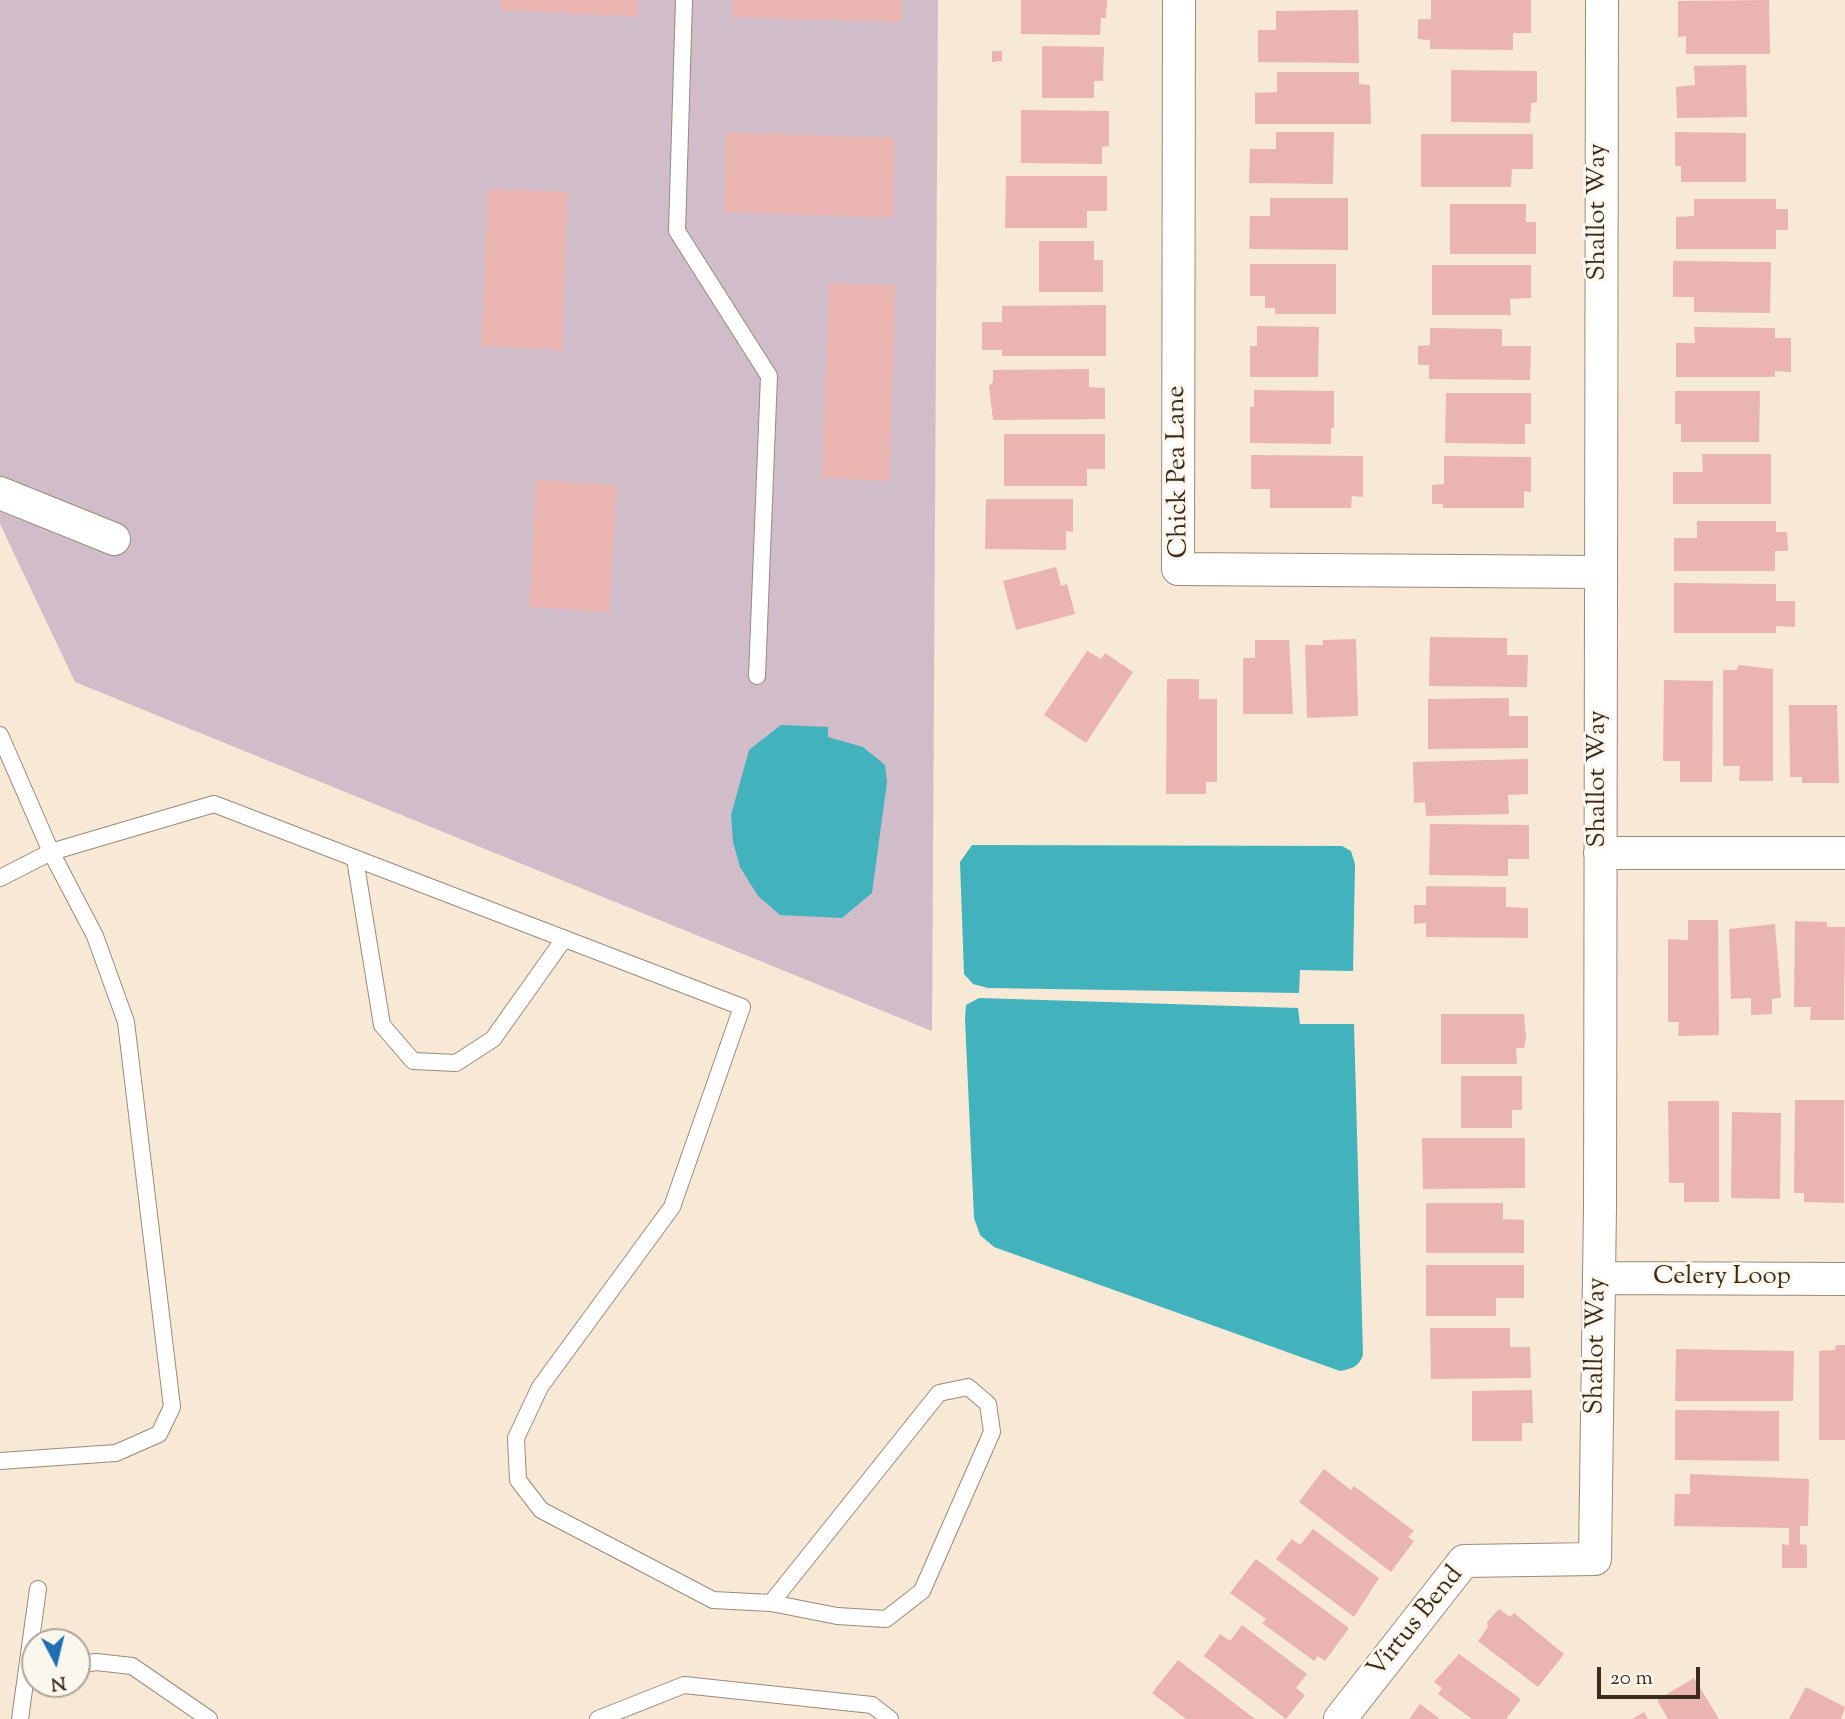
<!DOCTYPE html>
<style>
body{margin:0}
#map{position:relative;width:1845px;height:1719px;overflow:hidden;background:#f7e9d5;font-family:"Sorts Mill Goudy",serif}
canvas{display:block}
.north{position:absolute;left:21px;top:1628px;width:70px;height:70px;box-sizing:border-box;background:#fbf7ec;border:2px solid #aea59a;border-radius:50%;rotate:173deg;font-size:19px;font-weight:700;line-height:28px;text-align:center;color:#3b2a1e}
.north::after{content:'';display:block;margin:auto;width:24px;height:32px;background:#1f6fb2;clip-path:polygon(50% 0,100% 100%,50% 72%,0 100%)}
.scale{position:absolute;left:1597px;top:1667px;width:103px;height:32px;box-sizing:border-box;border:4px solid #3b2a1e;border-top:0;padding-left:9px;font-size:21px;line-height:24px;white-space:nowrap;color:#3b2a1e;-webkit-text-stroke:5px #fbf7ec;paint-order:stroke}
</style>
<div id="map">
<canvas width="1845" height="1719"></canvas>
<div class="north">N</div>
<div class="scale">20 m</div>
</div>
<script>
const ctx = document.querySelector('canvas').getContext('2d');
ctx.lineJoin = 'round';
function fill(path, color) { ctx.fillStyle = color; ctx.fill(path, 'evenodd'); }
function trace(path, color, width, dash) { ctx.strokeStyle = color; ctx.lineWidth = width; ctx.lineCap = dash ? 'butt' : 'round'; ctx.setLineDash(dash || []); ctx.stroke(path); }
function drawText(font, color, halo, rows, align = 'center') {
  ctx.font = font + ' "Sorts Mill Goudy",serif'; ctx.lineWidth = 6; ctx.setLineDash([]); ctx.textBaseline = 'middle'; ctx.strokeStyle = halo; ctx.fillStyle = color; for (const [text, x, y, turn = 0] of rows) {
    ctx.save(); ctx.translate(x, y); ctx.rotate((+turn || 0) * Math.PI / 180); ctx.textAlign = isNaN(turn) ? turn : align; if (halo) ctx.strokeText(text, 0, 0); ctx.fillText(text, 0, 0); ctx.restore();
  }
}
fill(new Path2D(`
 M0,0H938L932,1031L75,682L0,524Z`), '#d1bdca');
fill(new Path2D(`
 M781,725L828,727V737L863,747L885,765L887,782L872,893L842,918L780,915L758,896L740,867L733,842L731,815L749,750Z
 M972,845L1342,846L1351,851L1355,864L1353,971L1300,970L1299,993L988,988L973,984L964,974L960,862Z
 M979,998L1298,1008L1300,1024H1354L1363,1355C1359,1367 1351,1369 1340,1371L994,1247L980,1235L974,1218L965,1019L966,1005Z`), '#42b2bc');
fill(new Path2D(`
 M501,0H638L637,17L500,10Z
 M733,0H902L901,22L733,17Z
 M1021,0H1107L1106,18H1101L1100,35L1021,34Z
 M1431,0H1531V33H1513V50L1430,49V40L1418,39V19H1431Z
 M1769,0L1770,54H1686V36L1678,37V1Z
 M1358,10L1359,63L1258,62V30H1276V11Z
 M1042,46L1104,47L1103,81H1094V98H1042Z
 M992,51H1002V61L992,62Z
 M1746,65L1747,117L1677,118L1676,87L1695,85L1694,66Z
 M1451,70L1537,71V102L1531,103L1530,123L1451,122Z
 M1277,72H1359V84L1370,85L1371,124H1255V93L1277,92Z
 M1021,110L1109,111V146L1102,147V164L1021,163Z
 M726,132L895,138L893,218L724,212Z
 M1276,132H1334L1333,184L1249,183L1250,149H1276Z
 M1675,132L1746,133V182H1681V166H1675Z
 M1421,134H1533V169H1512L1511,187H1421Z
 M1006,176H1107V211H1087V228H1005Z
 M488,189L568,192L562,350L481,346Z
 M1270,198H1348V250L1249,249L1250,216H1270Z
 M1694,199H1776V209H1788V230H1776V249H1676V217L1694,216Z
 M1450,204H1526V222H1536V254H1450Z
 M1039,241H1094V260H1103V292H1039Z
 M1673,261L1771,262L1770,313L1694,312V297H1673Z
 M1250,264H1336V314H1275V308H1265V296H1250Z
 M1432,265H1531V298L1510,299L1511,315H1432Z
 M829,283L896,285L889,481L822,478Z
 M1106,305V356H1002V350H982V322H1002V306Z
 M1257,326L1319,327L1318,377H1250V346H1257Z
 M1694,327L1775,328V338H1791V372L1775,371V377H1676V343H1695Z
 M1430,328L1502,329V346H1531L1530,380L1429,379V365H1418V346L1430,345Z
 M1089,369V387L1105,388V419L993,420L989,386L993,382V370Z
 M1254,390L1334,391V428H1331V444L1250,443V407H1254Z
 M1675,391H1760L1759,442H1681V424H1675Z
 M1446,393H1531V424H1525V444L1445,443Z
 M1004,434H1105V469H1087V486H1004Z
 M1702,454H1771V504H1673V472H1703Z
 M1251,455L1363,456V497L1352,496L1351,508H1270V489H1251Z
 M1444,456L1531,457V492L1524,491V508H1443V504H1432V485L1444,484Z
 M536,480L617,485L609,612L529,607Z
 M986,499H1073V532L1066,531V550L985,549Z
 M1697,521H1776V532H1787L1788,551H1775V571H1674V538H1697Z
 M1056,567L1061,586L1067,584L1075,614L1016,630L1003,581Z
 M1674,583L1776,584V601H1795V627L1776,626V633H1674Z
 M1430,637L1507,638V655H1528L1527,687L1429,686Z
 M1356,639L1358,716L1307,718L1305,645H1323V640Z
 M1255,640H1289L1293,714H1243V658H1255Z
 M1087,651L1101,659L1105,653L1133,672L1086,743L1044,715Z
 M1739,665L1773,669V781H1739L1740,766H1723V670H1736Z
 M1167,679H1199V699H1217V782H1206V794H1166Z
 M1664,680L1713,681L1712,782H1680V761H1663Z
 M1509,698V716H1528V748L1428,749V699Z
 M1789,705H1837L1839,783H1802V777H1790Z
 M1528,759V794L1508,795L1509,814L1426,816L1425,802L1414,803L1413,762Z
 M1430,824L1529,825V859H1508V876L1429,875Z
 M1426,886L1506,887V907L1528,908V938L1426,937V923L1414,924V905H1426Z
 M1688,920H1718L1719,1035L1678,1036L1679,1022H1668V939L1688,940Z
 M1795,921L1827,922V927H1845L1844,1020H1810L1811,1007H1794Z
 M1775,924L1781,998L1772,999V1014L1751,1015V998L1731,999L1729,929Z
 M1441,1014H1524L1526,1038L1524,1048H1516L1517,1064H1441Z
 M1461,1076H1522V1110H1512V1128H1461Z
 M1795,1100H1844V1203L1804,1202V1193H1794Z
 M1668,1101H1719V1202H1684V1183H1669Z
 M1732,1112L1781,1113L1780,1199L1731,1198Z
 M1422,1138H1525V1188L1423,1189Z
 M1426,1203H1503V1219L1524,1220V1253H1426Z
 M1426,1265H1524V1298H1496V1316H1426Z
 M1430,1328H1510V1347H1530L1531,1378L1431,1379Z
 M1836,1345H1845V1440H1819V1351L1835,1350Z
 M1676,1349L1794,1351L1793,1401H1675Z
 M1532,1390L1533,1423H1522V1441H1472V1391Z
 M1675,1410L1779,1411V1461L1675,1460Z
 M1324,1469L1351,1490L1354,1486L1414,1531L1408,1537L1414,1541L1391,1572L1299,1502Z
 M1690,1474L1809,1479L1808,1526H1800V1544L1807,1545V1568H1782V1544L1789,1545V1528L1674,1526L1675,1494H1690Z
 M1313,1529L1379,1578L1354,1617L1276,1559L1292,1539L1300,1545Z
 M1256,1559L1349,1628L1325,1661L1318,1656L1314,1661L1262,1623L1266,1619L1230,1593Z
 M1499,1609L1510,1617L1514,1613L1564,1654L1538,1687L1478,1641L1488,1627L1487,1622Z
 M1242,1625L1307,1674L1296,1688L1305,1695L1286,1719L1204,1656L1220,1634L1230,1641Z
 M1459,1654L1521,1699L1506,1719H1472L1438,1694L1442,1688L1434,1682Z
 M1178,1660L1255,1719H1186L1152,1693Z
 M1694,1678L1719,1719H1668L1657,1700Z
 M1806,1687L1845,1707L1841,1719H1789Z
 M1420,1704L1440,1719H1409Z
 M1644,1712L1648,1719H1632Z`), '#eab4b0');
const service = new Path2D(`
 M684,0L677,231L769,376L757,676
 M0,735L51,852L0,878
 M355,859L382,1025L413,1061L456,1063L493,1039L564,939
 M0,1461L116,1453L159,1434L172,1407L126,1022L95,936L51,852L214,804L742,1007L672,1207L540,1387L516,1438L518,1480L541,1510L713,1600L771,1603L837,1616L886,1619L922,1591L992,1432L988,1404L968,1387L939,1393L771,1603
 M77,1665L96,1662L132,1666L209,1719
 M20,1719L38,1589
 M598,1719L684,1685L872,1705L890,1719`);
const minor = new Path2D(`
 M1179,0L1178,569L1599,572
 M0,493L114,539
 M1600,853H1845
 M1599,1278L1845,1279
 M1340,1719L1464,1561L1595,1559L1600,1207L1602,0`);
trace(service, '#998a7a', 18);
trace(minor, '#998a7a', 34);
trace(service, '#fff', 16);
trace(minor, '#fff', 32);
drawText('26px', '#3b2a1e', '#fbf7ec', [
 ["Shallot Way",1600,212,-90],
 ["Chick Pea Lane",1180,472,-91],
 ["Shallot Way",1600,779,-90],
 ["Celery Loop",1722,1279],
 ["Shallot Way",1598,1346,-89],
 ["Virtus Bend",1417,1623,-51]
]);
</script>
